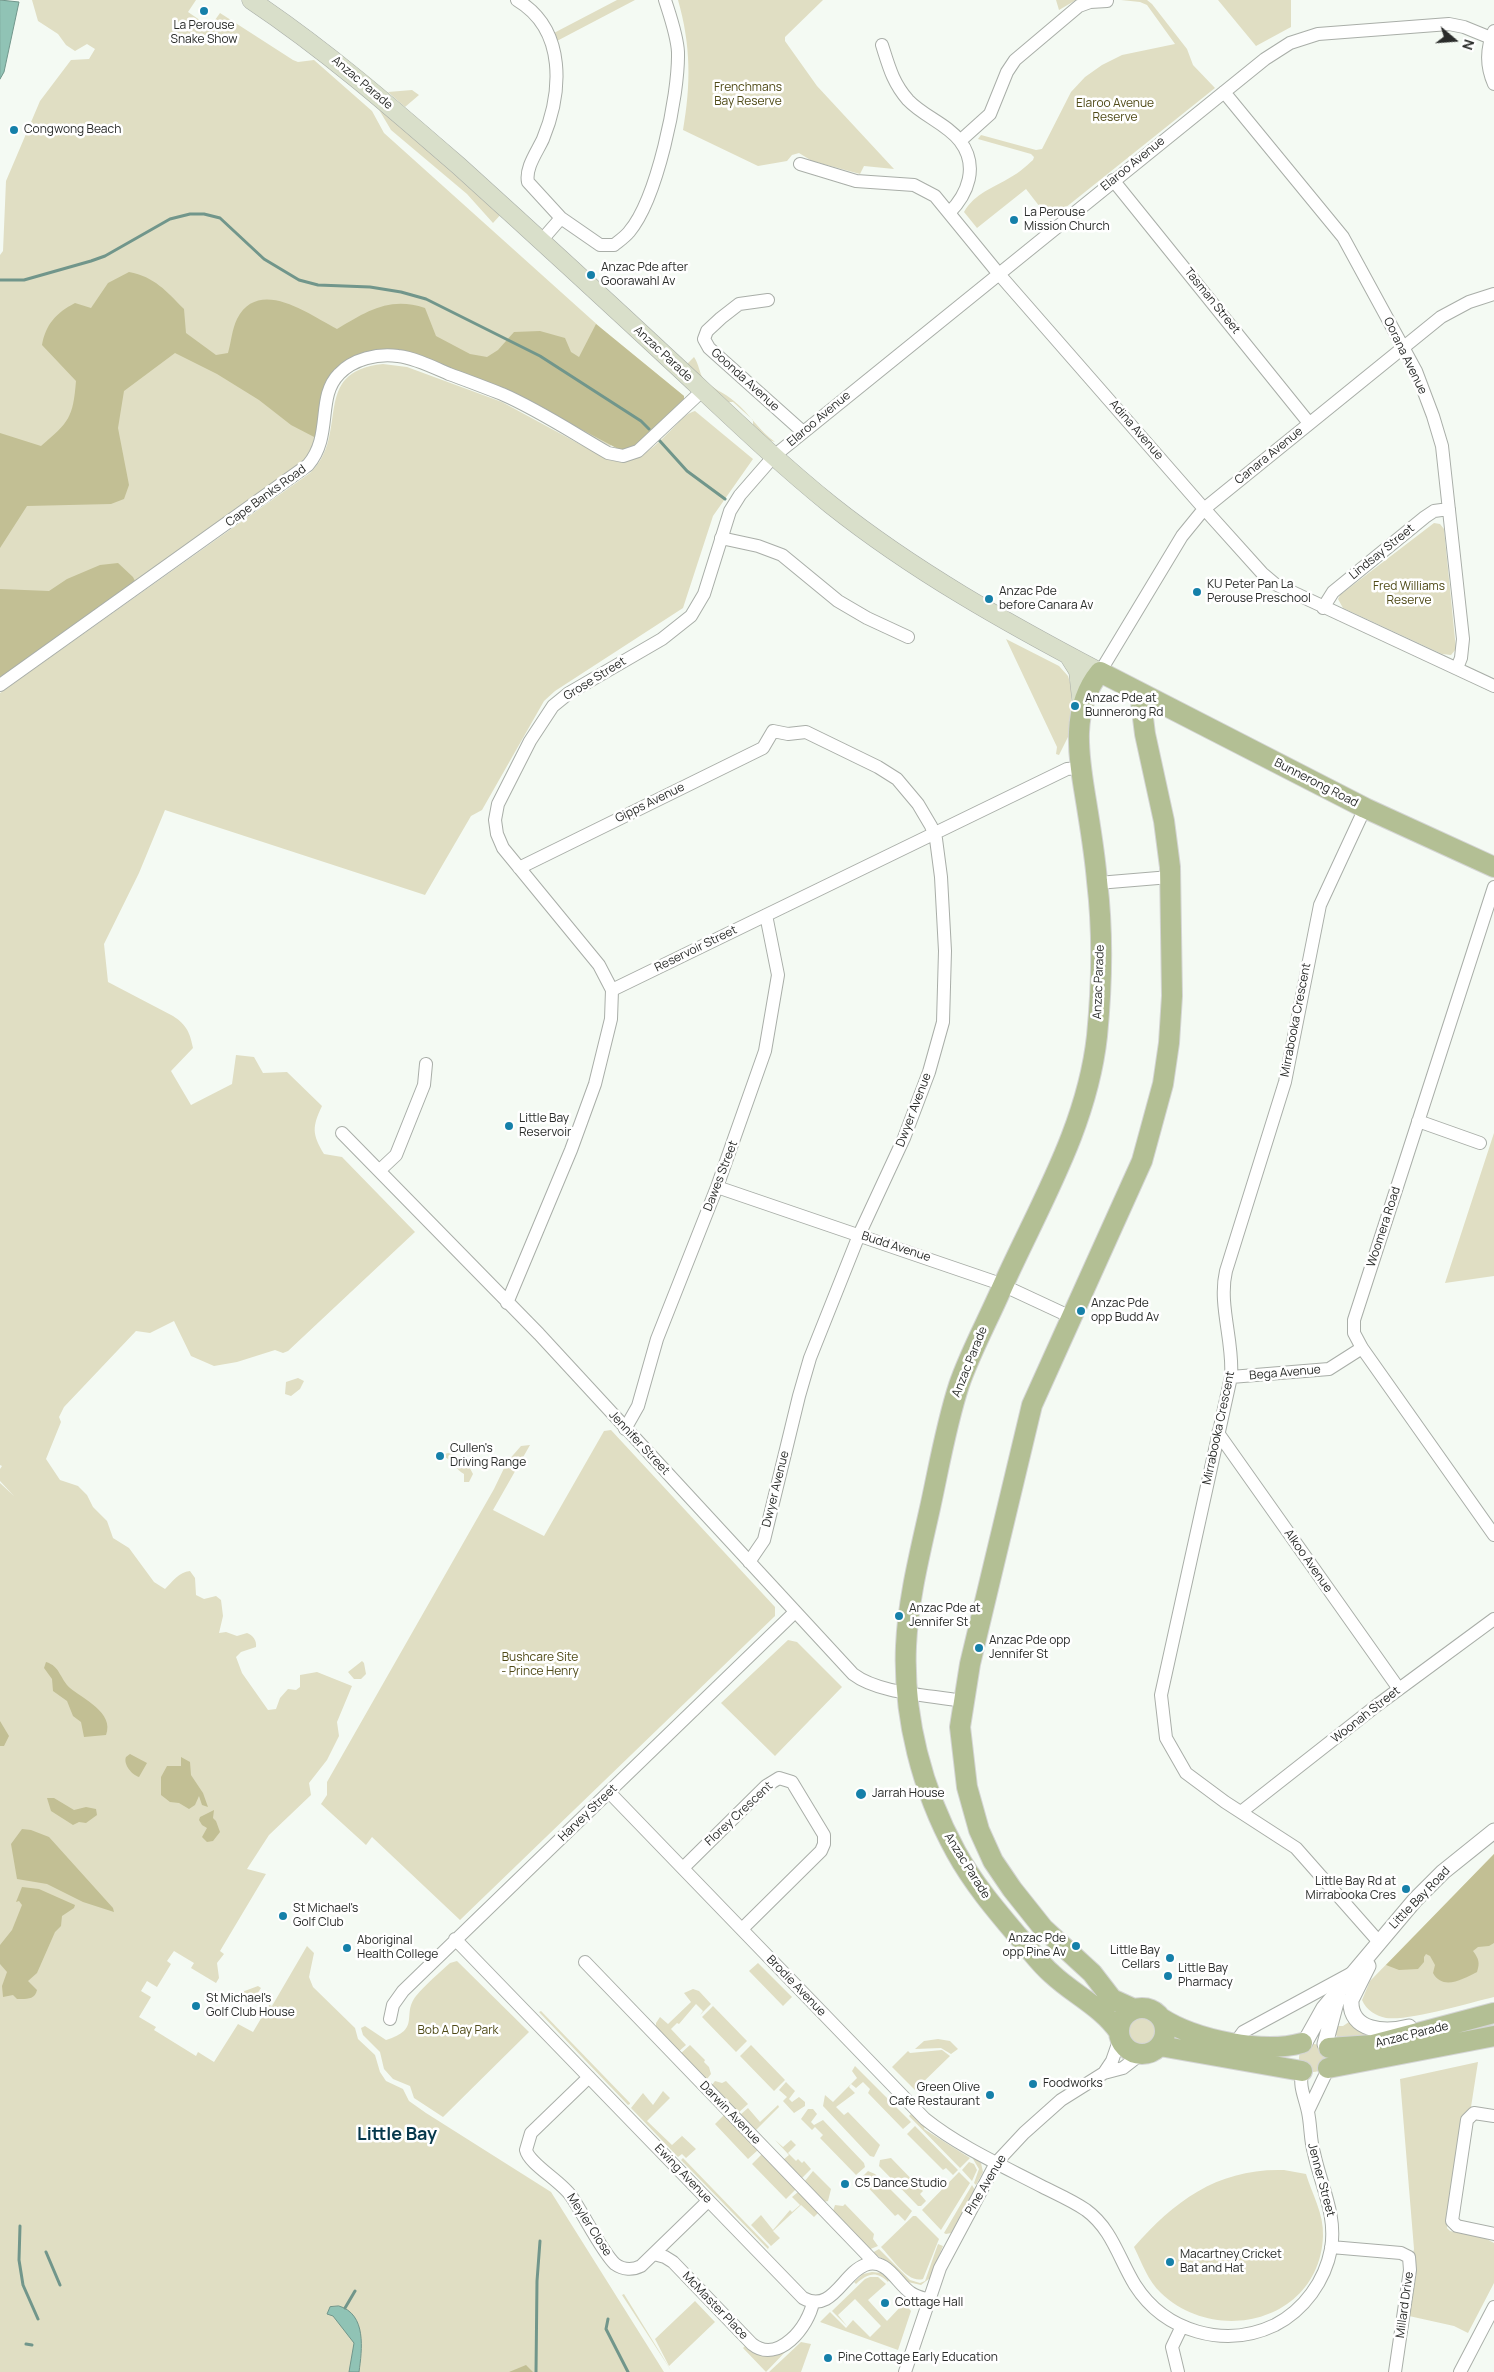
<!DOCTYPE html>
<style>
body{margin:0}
#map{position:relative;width:1494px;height:2372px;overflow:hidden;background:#f4faf3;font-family:Manrope,sans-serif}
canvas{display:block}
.north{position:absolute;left:1429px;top:15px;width:50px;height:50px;-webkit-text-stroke:4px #fff;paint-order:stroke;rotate:108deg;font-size:14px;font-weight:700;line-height:20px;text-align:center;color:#2a2c2a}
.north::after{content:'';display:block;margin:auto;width:18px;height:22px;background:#2a2c2a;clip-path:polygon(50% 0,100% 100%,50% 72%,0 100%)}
</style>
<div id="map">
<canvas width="1494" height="2372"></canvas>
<div class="north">N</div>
</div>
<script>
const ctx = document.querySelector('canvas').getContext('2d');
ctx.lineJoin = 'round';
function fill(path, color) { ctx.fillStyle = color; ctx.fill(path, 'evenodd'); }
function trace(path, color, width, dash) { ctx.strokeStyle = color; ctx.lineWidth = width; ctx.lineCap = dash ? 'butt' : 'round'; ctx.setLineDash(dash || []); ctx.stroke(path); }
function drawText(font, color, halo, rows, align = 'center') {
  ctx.font = font + ' Manrope,sans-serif'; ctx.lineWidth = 5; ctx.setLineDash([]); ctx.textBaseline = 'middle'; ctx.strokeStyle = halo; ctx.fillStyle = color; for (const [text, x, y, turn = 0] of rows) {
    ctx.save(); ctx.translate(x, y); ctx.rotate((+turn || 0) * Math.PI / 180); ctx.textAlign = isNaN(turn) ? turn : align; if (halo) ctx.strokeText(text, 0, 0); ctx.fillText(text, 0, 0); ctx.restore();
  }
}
fill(new Path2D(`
 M32,0H196L188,12L210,27L220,13L293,60L298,62L314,60L372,111L384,133L601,328L684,396L610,446L513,393L404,353L346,363L309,457L0,678V255L3,251L6,181L40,101L71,60L89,59L95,49L87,44L75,51L66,45L58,34L38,21Z
 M617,0H635L555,42L552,34Z
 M678,0H823L785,37V41L817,86L894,169L864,166L860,174L812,161L799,153L792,155L787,161L758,166L683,130C691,85 691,45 678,0Z
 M1056,0H1076L1059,10Z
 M1121,0H1147L1152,4L1187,49L1193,65L1215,88L1050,220L1026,189L977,228L964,212C975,193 993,188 1011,177C1019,173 1026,166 1033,160L1034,157L1031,154L978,139L981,135L1036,150L1042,149L1071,92L1085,77L1102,65L1122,55L1175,44L1147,5L1140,2Z
 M1218,0H1291V27L1256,46Z
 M412,90L419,95L405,107L388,92Z
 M378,108L502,213L493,223L467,194L391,130Z
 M694,357C699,364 699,372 703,378C712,389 725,393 734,401C750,414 759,431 775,442L768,440L753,425V420L733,402H726L687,364Z
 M383,364L407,367L502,402L609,460C639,466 657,444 676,425C682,419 687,413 695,411L753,459L713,516L683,608L555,691L544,701L482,810L471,816L425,895L165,810L139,873L104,944L108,982L173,1016C187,1025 190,1033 193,1048L171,1071L191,1105L232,1084L236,1055L254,1057L263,1073L287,1072L322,1106C312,1127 312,1134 324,1154L342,1157L415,1232L288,1351L283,1353L275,1350L237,1362L214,1366L191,1356L174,1321L150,1333L136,1331L64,1407L59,1417L61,1422L46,1459L60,1480L78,1486L87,1495L93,1507L107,1521L113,1538L129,1548L154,1582L165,1589C172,1582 179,1572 190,1571L195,1578L196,1595L204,1599L216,1596L221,1600L223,1616L219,1633L226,1632L237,1636L247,1633C253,1635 257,1641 256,1647L241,1652L236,1657L242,1673L268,1710L276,1709L280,1698L288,1689L296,1690L300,1687V1675L317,1672L352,1686L337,1722L339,1736L327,1760L309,1783L311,1795L269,1835L247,1869L266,1874L220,1951L224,1954L217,1963L219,1978L216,1983L191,1968L194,1963L174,1951L167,1961L171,1964L157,1987L147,1981L141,1991L151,1997L139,2017L156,2027L154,2030L196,2056L198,2052L214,2062L238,2024L253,2032L269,2005L272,2006L307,1946L314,1953L309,1977L313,1987L355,2028L358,2039L375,2055L380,2072L386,2081L403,2089L409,2101L426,2113L551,2192L664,2372H0V1483L14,1496L0,1481V1469L2,1466L0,1465V693L310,473C351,435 309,371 383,364Z
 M1434,523L1440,524L1444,529L1456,649L1451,655L1442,654L1343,608L1338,599L1340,595Z
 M1006,639L1059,666L1068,676L1072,689L1069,735L1059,755L1056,754L1057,747Z
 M1494,1133V1276L1445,1283Z
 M298,1378L304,1381L300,1389L291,1396L285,1394L286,1382Z
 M611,1430L775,1607V1616L460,1920L372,1837L366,1845L321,1804L327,1795V1782L494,1489L507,1462L521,1446L530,1445L493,1510L544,1536L604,1431Z
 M448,1453C462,1456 467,1462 473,1474L469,1482H464V1474C456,1470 454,1462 445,1457V1454Z
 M788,1640L797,1642L842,1687L775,1756L721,1703Z
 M362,1661L364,1663L366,1674L361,1679H354L348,1672Z
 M1494,1854V1997C1468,2003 1410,2021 1386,2018C1376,2016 1366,2010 1362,2000L1370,1981Z
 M457,1961L529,2032L443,2117L414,2098L410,2086L393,2079L384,2069L380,2052L363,2035L361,2028L365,2026L386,2040C422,2029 401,2015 416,1996C426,1984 439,1973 450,1963Z
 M758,1963L792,1997L783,2006L749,1971Z
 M258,1986L261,1988L251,2003L239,1997L242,1992Z
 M693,1989L699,1991L711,2004L700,2015L703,2011L696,2004L679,2024L677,2023L671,2029L686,2045L678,2052L656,2029V2023L660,2017L668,2024L691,2002L684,1993Z
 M713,2006L747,2041L736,2052L702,2017Z
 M541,2011L630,2103V2104L628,2105L539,2012Z
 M1127 2030a14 14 0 1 1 28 0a14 14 0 1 1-28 0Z
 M1349,2022H1352L1378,2035L1338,2038L1335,2033L1336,2026H1343Z
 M938,2039L950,2041L958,2049L951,2054L941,2048L915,2049L924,2041Z
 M1299 2058a14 14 0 1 1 28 0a14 14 0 1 1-28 0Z
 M690,2045L705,2060L704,2062L709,2067L711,2074L707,2079H704L680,2054Z
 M751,2045L785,2080L774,2091L740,2056Z
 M942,2050L950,2056L915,2090L892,2067L908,2051L910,2053Z
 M1478,2062L1471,2107L1461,2121L1447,2228L1450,2231L1485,2238L1494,2243V2283L1468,2333L1454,2326L1409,2316L1416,2262L1413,2254L1414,2249L1400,2079Z
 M855,2066L911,2122L903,2129L868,2093L870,2089L863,2082L856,2088L851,2084L849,2087L855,2093L836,2107L844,2115L848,2112L880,2145L874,2157L870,2156L823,2106L825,2095L833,2102L857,2078L852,2071Z
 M715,2081L722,2083L726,2081L748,2104L737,2114L712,2085Z
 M786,2082L795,2091L789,2099L792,2102L799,2097L805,2102V2106L794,2113L783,2101L787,2097L779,2090Z
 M663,2091L670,2098L647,2121L672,2145L682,2136L680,2134L696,2149L686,2158L682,2154L678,2157L631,2108L643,2093L653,2105Z
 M778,2105L779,2107L755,2131L740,2115L748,2108L760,2122Z
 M808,2109H813L817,2114L811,2122L814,2125L823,2120L864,2163L865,2167L856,2175L820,2138L823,2135L815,2127L812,2130L801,2119Z
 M911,2114L925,2126L924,2129L970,2158L960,2168L909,2116Z
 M724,2115L758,2150L748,2159L715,2124Z
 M915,2126L958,2170L953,2175L946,2168L943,2170L907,2134Z
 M775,2140L783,2147L791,2140L796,2145L788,2153L796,2161L798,2159L802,2163L804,2161L811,2169L802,2178L783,2160L789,2155Z
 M762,2154L796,2189L786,2199L752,2164Z
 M683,2158L769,2247L768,2249L681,2160Z
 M891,2158L923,2191L920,2194L926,2201L921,2206H918L879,2166L880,2160Z
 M975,2158L981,2163L983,2172L976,2185L974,2183L979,2169L973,2159Z
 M969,2162L974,2164L977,2170L972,2181L962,2170Z
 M1284,2170L1306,2174C1312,2194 1324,2214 1323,2236C1320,2320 1218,2347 1161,2293C1148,2281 1142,2263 1134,2247C1175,2200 1219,2168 1284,2170Z
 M813,2171L831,2189L828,2201L824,2202L804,2182Z
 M868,2171L875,2174L912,2211L905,2221L898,2214L895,2216L860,2179Z
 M959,2172L970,2183L941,2230L922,2210Z
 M972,2185L975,2190L951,2233L946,2234L944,2233Z
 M798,2192L818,2213L814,2217L801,2205L773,2231L780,2238L771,2246L751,2225L761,2215L773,2230L790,2210L792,2212L800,2205L792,2197Z
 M845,2204L874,2234L873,2239L878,2246L868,2250L833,2211L835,2205L843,2206Z
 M913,2216H916L939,2239L923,2279C908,2284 891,2257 881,2247Z
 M938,2244L943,2246L930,2278L921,2285L908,2282L887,2261L872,2253L879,2249L910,2280L920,2283L925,2281Z
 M872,2272L881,2273L889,2280L888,2282C876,2270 867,2274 856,2284L854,2282L863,2274Z
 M870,2277H878L886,2284L868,2300L887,2321L904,2303L911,2311L898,2350L820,2322L830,2312L846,2328L853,2320L870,2337L881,2326L855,2299L838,2315L847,2326L832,2311L865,2279Z
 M624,2294L672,2372L622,2295Z
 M695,2301L715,2322L669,2366L655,2339Z
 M801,2342L811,2344L801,2372H769Z
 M746,2345L788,2349L766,2372L743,2348Z`), '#e0dec3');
fill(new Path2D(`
 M129,272C155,277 166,291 184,309L186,333L216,355L228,353C231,343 232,329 237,319C259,277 308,314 337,329C367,311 390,296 425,308L436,336L470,354L487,357L498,350L514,332L540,331L565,338L571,352L579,357L596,324L684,396V399L638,446L620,450L513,393L404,353L343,365L318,439L291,425L259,400L217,374L175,353L124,391L118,428L129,485L124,499L111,504L27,506L0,548V433L41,446C69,422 73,418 76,381L42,345C46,324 56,313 75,303L91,308L108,283Z
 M118,563L133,577L136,583L0,678V589L49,591L67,579L100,565Z
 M46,1662C60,1666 60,1679 70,1688C82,1698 115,1713 106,1735L84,1737L81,1722L73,1716L67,1701L53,1691L52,1679L44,1668Z
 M0,1721L9,1736L4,1746H0Z
 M130,1754L147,1763L139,1777C132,1775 123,1764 126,1757Z
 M181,1757L190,1762L191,1775L203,1793L208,1807L202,1805L199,1796L195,1805L189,1809L179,1803L170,1802L161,1795V1777L167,1766H181Z
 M47,1798H54L74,1810L86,1807L96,1809L97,1815L86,1823L79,1822L73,1825L51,1811Z
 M214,1810L213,1818L216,1821L220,1832L213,1841L207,1842L202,1837L207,1828L202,1825L199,1820L200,1817Z
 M22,1829L31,1830L49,1837L113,1908L114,1912L83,1902L47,1884L17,1879L11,1844Z
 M1494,1854V1943L1489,1946L1478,1947L1473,1951C1479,1959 1480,1963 1477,1972C1463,1979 1443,1991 1433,1973L1435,1965L1430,1956L1426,1954L1424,1957V1962L1418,1969L1399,1970L1386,1965Z
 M22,1887L39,1889L75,1905L74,1908L62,1916L61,1926L55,1932L37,1973L28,1981L37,1990C35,2000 26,1999 17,1999L13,1995L3,1997L2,1986L7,1972L0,1964V1945L12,1930L22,1905L19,1901L16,1902Z
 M526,2365L533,2372H509Z`), '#c2bf94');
const water = new Path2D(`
 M0,0L19,2L4,72L0,79Z
 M339,2306C367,2314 362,2350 359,2372H349L354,2343L333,2316L327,2314L330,2307Z`);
fill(water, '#90c3b5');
trace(water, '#71968b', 1);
trace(new Path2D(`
 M0,280H24L91,261L105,256L170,219L190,214H204L220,218L264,259L299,280L318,285L370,287L401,292L426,299L540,356L641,421L649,429
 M659,440L687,471L725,499
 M20,2226L19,2260L23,2285L38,2319
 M46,2252L60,2285
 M345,2308L355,2291
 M608,2319L606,2329L628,2372
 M26,2344L32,2345
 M536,2372L537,2281L540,2241`), '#71968b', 3);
const minor = new Path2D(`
 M517,0C567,30 562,93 543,139C537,152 525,168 528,182L561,218L600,245H614C619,241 625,237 629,232C657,199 679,96 678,52C677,35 670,16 665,0
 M1494,31C1486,49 1486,66 1494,84
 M882,45C889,67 893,83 908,100C923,116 947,124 960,141C979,166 968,194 949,213
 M1224,92L1343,237L1416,371L1433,416L1442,446L1463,639L1461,658L1457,668
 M960,141L990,114L1007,72L1015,60L1079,6L1090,2L1107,1
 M800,164L856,181L914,185L935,196L998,273L1199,503L1262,573L1275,584L1494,686
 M1113,180L1309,423
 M541,241L561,218
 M768,300L739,304L721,318L707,331L704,339L709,348L803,432
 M721,538L758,546L782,555L838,601L867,618L908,637
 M1323,608L1333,592L1425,517L1434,511L1449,509
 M1100,672L1182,536L1204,509L1441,317L1469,302L1494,294
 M0,685L308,465C333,436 316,397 339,374C353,359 378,353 398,356C415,358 433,367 449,374C466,380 484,387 502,394C539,410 573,433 608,453L623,456L638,451L702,391
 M1365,808L1320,905L1285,1082L1226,1271C1218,1305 1234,1342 1231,1377L1161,1695L1166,1738L1186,1773L1225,1802L1296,1848L1379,1942
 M519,868L763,748L773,731L788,734L806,732L878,767L897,779L918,804L931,826L936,839L941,877L945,951L943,1022L929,1072L904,1138L859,1235L810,1358L799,1396L764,1540L749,1562
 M1098,883L1170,877
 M1494,887L1354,1320V1333L1362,1348L1494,1535
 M612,990L1067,769L1079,768
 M1418,1121L1480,1143
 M342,1133L539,1334L853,1674C879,1694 930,1695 962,1701
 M380,1170L396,1155L424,1085L426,1064
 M717,1187L998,1283L1071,1317
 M507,1303L571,1150L595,1084L611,1019L612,990L599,965L503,848L497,834L495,820L498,804L530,741L553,706L569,693L662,639L691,616L704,594L730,511L740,495L774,456L1265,59L1290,43L1318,34L1449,24L1464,27L1491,38
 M1231,1377L1329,1369L1362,1348
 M625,1429L638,1406L657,1339L717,1187L765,1051L778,975L766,915
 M1218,1433L1399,1689
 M609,1792L925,2119C960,2147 1003,2166 1043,2187C1057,2194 1073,2201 1086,2210C1112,2229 1119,2259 1135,2285C1165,2332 1225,2349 1275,2325C1304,2310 1325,2281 1331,2249C1337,2215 1321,2186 1314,2153C1310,2140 1311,2126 1308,2112C1305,2097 1299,2088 1302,2072
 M1241,1812L1376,1706L1494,1619
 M683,1868L766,1786L779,1778L792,1782L824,1835V1844L821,1851L742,1929
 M455,1939L803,2298C832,2314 843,2273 865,2265C887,2257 897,2284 911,2293C917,2297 923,2298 929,2300
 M585,1962L875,2263
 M390,2019L393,2005L403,1991L795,1612
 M1235,2043L1243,2032L1352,1973
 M1104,2073L1123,2068L1141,2054
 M589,2077L531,2133L526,2150C529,2164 561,2181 571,2196C583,2213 602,2252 615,2264C623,2270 633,2270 641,2266L708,2201
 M1308,2111L1328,2069
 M1494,2116L1474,2113L1467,2120L1452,2221L1457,2226L1494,2234
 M1331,2247L1401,2253L1409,2257L1410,2270L1395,2372
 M654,2254L665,2257L673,2262L752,2344C778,2365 809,2326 813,2302
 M905,2372L940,2268L996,2163L1024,2133L1061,2100L1104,2073L1112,2061L1120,2038
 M1178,2372L1172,2347L1182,2326
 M1460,2372L1494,2307`);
const tertiary = new Path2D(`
 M1368,1966L1351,2000C1349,2032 1386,2033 1409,2027
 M1305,2042L1324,2008L1415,1900L1443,1872L1494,1831
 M1325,2044L1338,1995`);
const secondary = new Path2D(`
 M251,0C327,51 391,107 460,167C534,234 608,302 681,370C730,416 779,463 831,505C914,571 1007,623 1100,672
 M1068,655L1078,671L1082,707`);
const primary = new Path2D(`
 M1119 2031a23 23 0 1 1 46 0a23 23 0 1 1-46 0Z
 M1134,2009L1112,1999L1092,1973L1043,1928L1012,1889L993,1861L979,1830L967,1787L960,1727L970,1664L1032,1405L1142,1161L1163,1084L1169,1043L1172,996L1170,867L1164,821L1145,734L1140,694
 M1161,2018C1195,2040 1263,2054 1302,2043
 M1119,2032C1102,2007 1073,1994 1052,1974C1039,1963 1029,1948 1017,1935C995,1909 973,1883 956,1852C922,1790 903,1717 906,1646C908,1600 920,1553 930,1508C939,1467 946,1425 959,1385C970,1353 987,1322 1001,1290C1038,1207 1087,1128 1097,1036C1102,985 1103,931 1097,881C1095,856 1091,832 1087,807C1080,763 1068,711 1100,672L1365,808L1494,867
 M1160,2046L1302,2071
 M1329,2048L1373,2045L1494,2013
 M1328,2068L1494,2036`);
trace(minor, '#a9aea8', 14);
trace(tertiary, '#a9aea8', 17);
trace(secondary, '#a9aea8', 19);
trace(primary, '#d4d5d4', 22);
trace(minor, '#fff', 12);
trace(tertiary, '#fff', 15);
trace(secondary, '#d9dfca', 18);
trace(primary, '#b3bf94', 20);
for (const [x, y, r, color] of [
 [204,11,5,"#1580a9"],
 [14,130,5,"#1580a9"],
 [1014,220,5,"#1580a9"],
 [591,275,5,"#1580a9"],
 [1197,592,5,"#1580a9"],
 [989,599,5,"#1580a9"],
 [1075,706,5,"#1580a9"],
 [509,1126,5,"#1580a9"],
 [1081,1311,5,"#1580a9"],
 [440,1456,5,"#1580a9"],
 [899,1616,5,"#1580a9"],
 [979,1648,5,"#1580a9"],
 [861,1794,6,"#1580a9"],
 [1406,1889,5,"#1580a9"],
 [283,1916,5,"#1580a9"],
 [1076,1946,5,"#1580a9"],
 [347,1948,5,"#1580a9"],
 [1170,1958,5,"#1580a9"],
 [1168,1976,5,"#1580a9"],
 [196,2006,5,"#1580a9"],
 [1033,2084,5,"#1580a9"],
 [990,2095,5,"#1580a9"],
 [845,2184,5,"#1580a9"],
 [1170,2262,5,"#1580a9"],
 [885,2303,5,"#1580a9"],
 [828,2358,5,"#1580a9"]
]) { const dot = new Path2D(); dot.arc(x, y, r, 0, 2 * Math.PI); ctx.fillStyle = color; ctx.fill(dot); trace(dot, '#fff', 2); }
drawText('12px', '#2a2c2a', '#fff', [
 ["La Perouse",204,26,"center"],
 ["Snake Show",204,40,"center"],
 ["Congwong Beach",24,130],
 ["La Perouse",1024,213],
 ["Mission Church",1024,227],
 ["Anzac Pde after",601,268],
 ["Goorawahl Av",601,282],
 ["KU Peter Pan La",1207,585],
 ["Perouse Preschool",1207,599],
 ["Anzac Pde",999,592],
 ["before Canara Av",999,606],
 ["Anzac Pde at",1085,699],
 ["Bunnerong Rd",1085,713],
 ["Little Bay",519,1119],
 ["Reservoir",519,1133],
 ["Anzac Pde",1091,1304],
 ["opp Budd Av",1091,1318],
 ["Cullen's",450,1449],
 ["Driving Range",450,1463],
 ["Anzac Pde at",909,1609],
 ["Jennifer St",909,1623],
 ["Anzac Pde opp",989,1641],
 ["Jennifer St",989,1655],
 ["Jarrah House",872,1794],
 ["Little Bay Rd at",1396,1882,"right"],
 ["Mirrabooka Cres",1396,1896,"right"],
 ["St Michael's",293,1909],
 ["Golf Club",293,1923],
 ["Anzac Pde",1066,1939,"right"],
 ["opp Pine Av",1066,1953,"right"],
 ["Aboriginal",357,1941],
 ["Health College",357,1955],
 ["Little Bay",1160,1951,"right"],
 ["Cellars",1160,1965,"right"],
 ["Little Bay",1178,1969],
 ["Pharmacy",1178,1983],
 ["St Michael's",206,1999],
 ["Golf Club House",206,2013],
 ["Foodworks",1043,2084],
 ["Green Olive",980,2088,"right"],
 ["Cafe Restaurant",980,2102,"right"],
 ["C5 Dance Studio",855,2184],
 ["Macartney Cricket",1180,2255],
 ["Bat and Hat",1180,2269],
 ["Cottage Hall",895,2303],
 ["Pine Cottage Early Education",838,2358]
], 'left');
drawText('12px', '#2a2c2a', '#fff', [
 ["Anzac Parade",362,83,40],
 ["Elaroo Avenue",1133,164,-39],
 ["Tasman Street",1212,301,51],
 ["Anzac Parade",663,354,43],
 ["Oorana Avenue",1405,356,64],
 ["Goonda Avenue",745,380,42],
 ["Elaroo Avenue",819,419,-40],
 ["Adina Avenue",1136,430,49],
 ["Canara Avenue",1269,456,-39],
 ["Cape Banks Road",266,496,-36],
 ["Lindsay Street",1382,552,-39],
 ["Grose Street",595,679,-32],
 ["Bunnerong Road",1316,783,27],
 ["Gipps Avenue",650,803,-26],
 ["Reservoir Street",696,949,-26],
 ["Anzac Parade",1099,982,-88],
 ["Mirrabooka Crescent",1296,1020,-79],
 ["Dwyer Avenue",914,1110,-69],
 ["Dawes Street",721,1176,-69],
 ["Woomera Road",1384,1227,-72],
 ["Budd Avenue",896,1247,18],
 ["Anzac Parade",970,1362,-68],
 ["Bega Avenue",1285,1373,-5],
 ["Mirrabooka Crescent",1219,1428,-78],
 ["Jennifer Street",639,1443,47],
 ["Dwyer Avenue",776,1489,-76],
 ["Alkoo Avenue",1308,1561,55],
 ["Woonah Street",1366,1715,-38],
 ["Harvey Street",588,1813,-44],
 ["Florey Crescent",739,1814,-43],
 ["Anzac Parade",967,1866,58],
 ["Little Bay Road",1420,1898,-46],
 ["Brodie Avenue",796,1986,46],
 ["Anzac Parade",1412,2035,-14],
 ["Darwin Avenue",730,2113,46],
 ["Ewing Avenue",683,2174,46],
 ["Jenner Street",1321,2180,75],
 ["Pine Avenue",986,2185,-59],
 ["Meyler Close",589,2225,57],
 ["Millard Drive",1405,2305,-82],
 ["McMaster Place",715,2306,46]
]);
drawText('12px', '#4f4a17', '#fff', [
 ["Frenchmans",748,88],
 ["Bay Reserve",748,102],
 ["Elaroo Avenue",1115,104],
 ["Reserve",1115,118],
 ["Fred Williams",1409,587],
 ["Reserve",1409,601],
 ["Bushcare Site",540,1658],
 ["- Prince Henry",540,1672],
 ["Bob A Day Park",458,2031]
]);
drawText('bold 18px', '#06384c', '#fff', [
 ["Little Bay",397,2135]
]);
</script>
